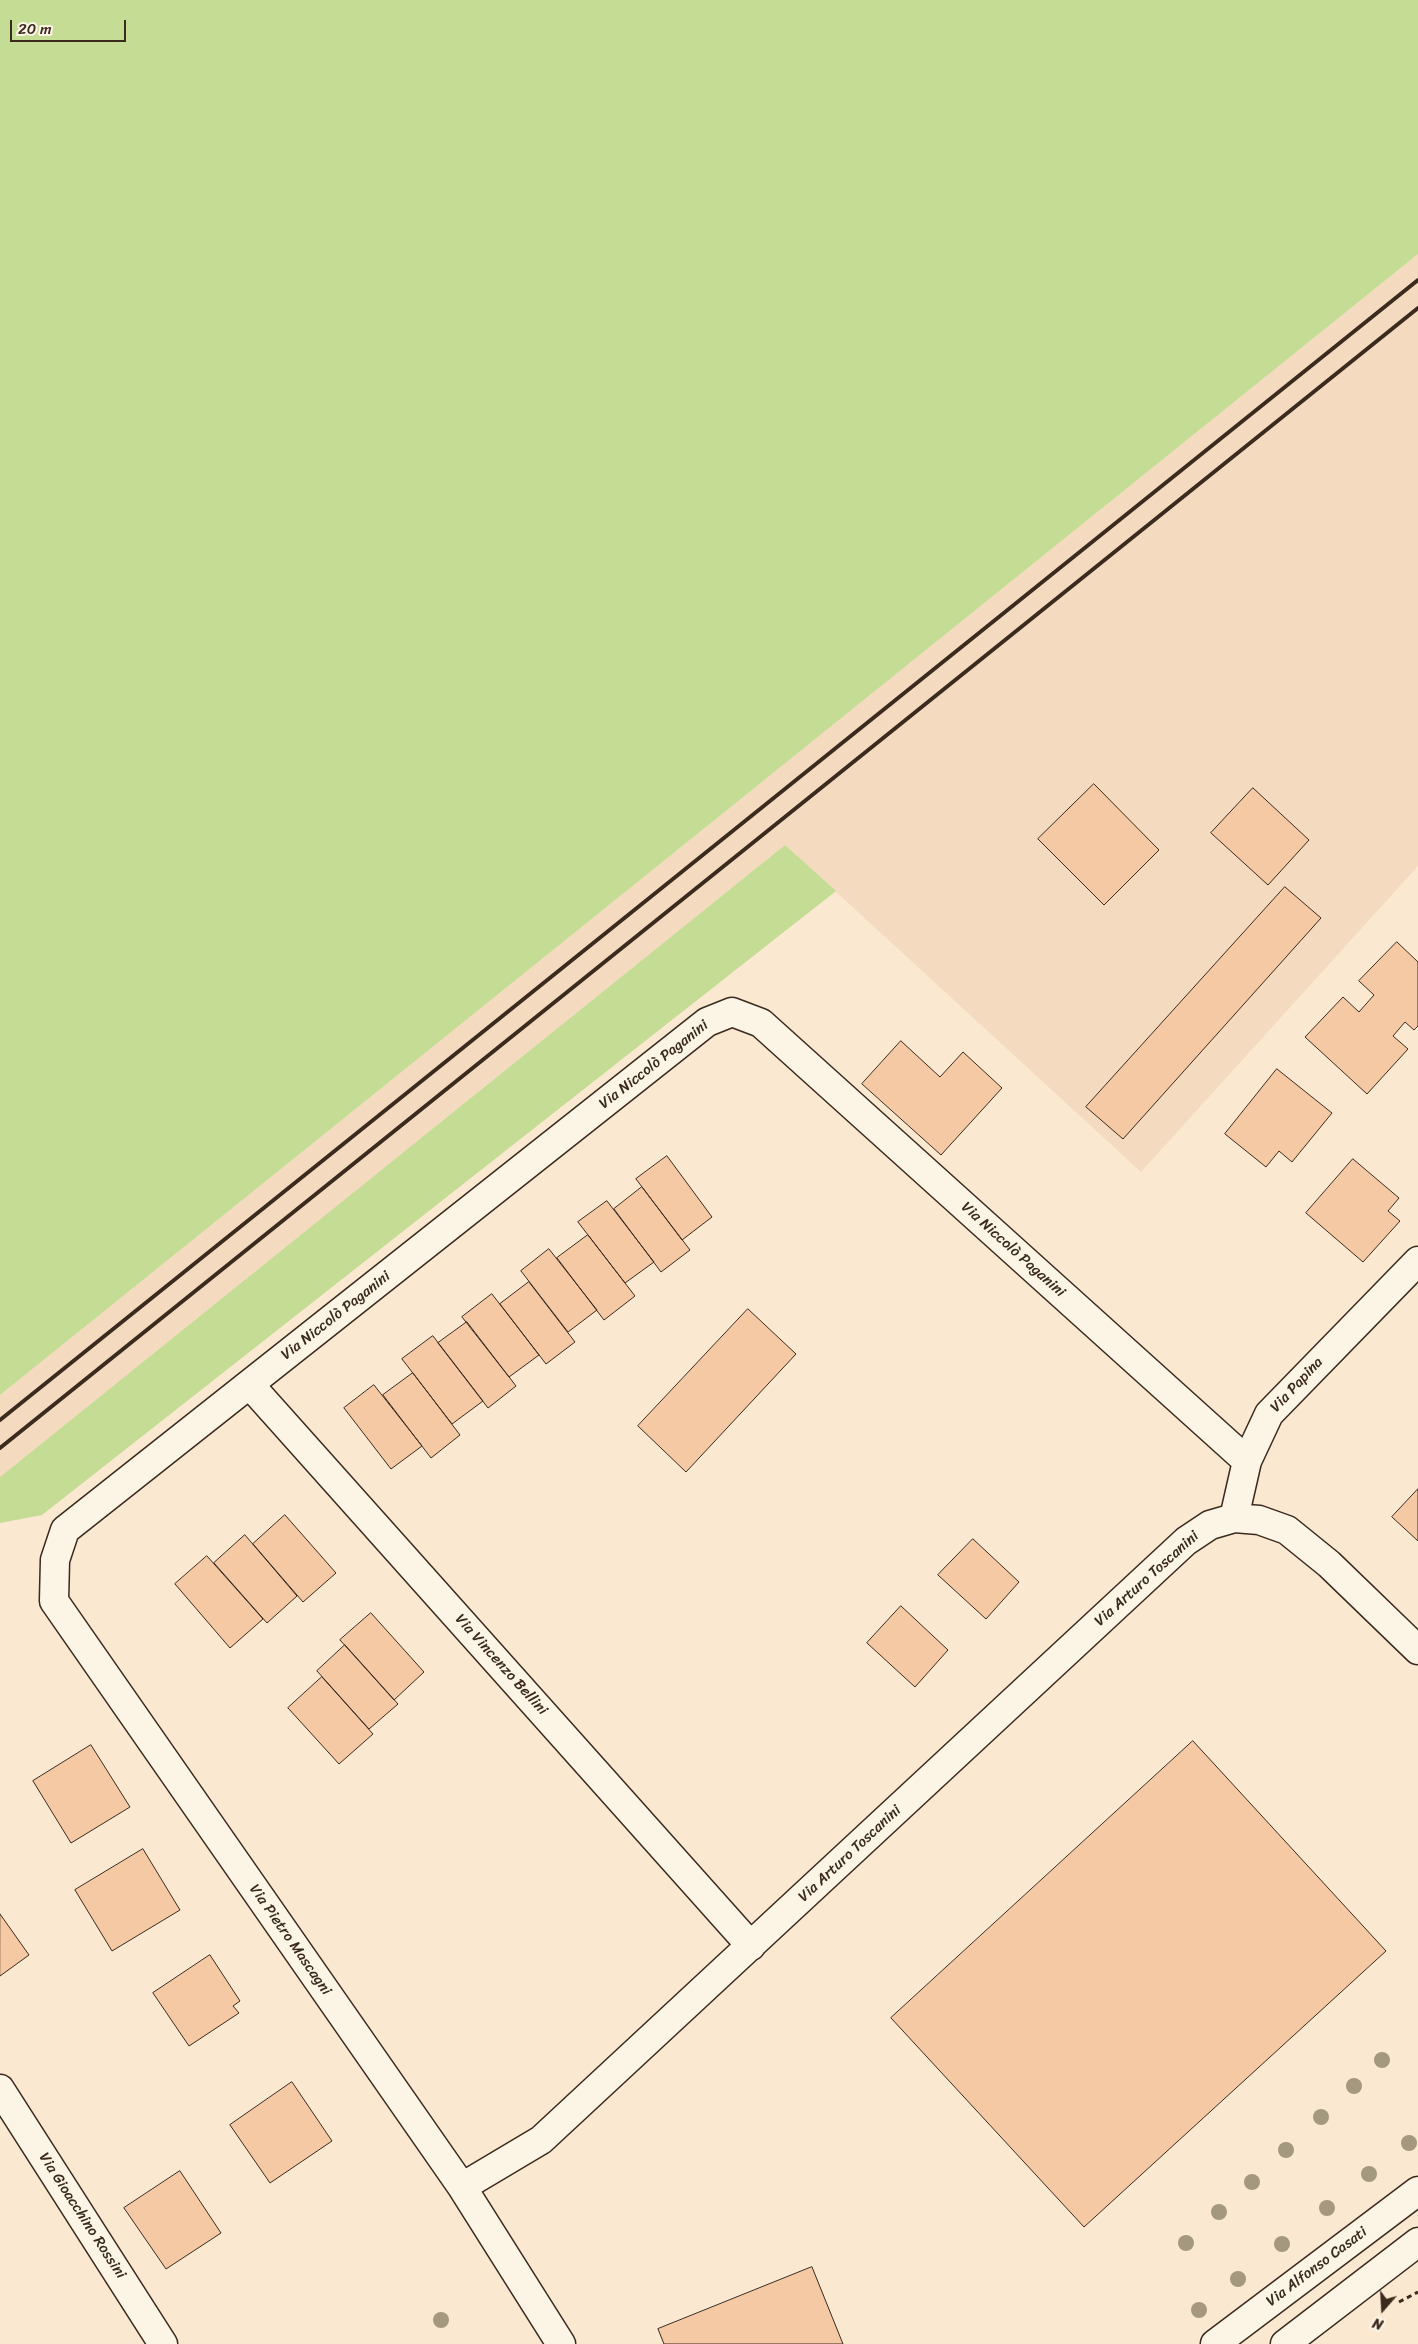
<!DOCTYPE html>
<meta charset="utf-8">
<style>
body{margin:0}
#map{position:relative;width:1418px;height:2344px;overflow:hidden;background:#fae8d1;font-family:Sriracha,sans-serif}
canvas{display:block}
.north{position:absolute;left:1358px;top:2284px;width:50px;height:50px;-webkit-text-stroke:4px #fcf5e5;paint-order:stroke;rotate:199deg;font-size:14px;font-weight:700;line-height:20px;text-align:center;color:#3b2a1e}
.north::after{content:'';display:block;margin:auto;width:18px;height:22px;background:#3b2a1e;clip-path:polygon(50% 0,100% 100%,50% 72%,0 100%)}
.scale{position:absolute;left:10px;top:20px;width:116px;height:22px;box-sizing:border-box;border:2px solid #3b2a1e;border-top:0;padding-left:6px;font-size:15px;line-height:18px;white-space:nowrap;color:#3b2a1e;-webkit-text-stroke:4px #fcf5e5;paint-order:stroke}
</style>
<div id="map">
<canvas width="1418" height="2344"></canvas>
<div class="north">N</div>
<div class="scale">20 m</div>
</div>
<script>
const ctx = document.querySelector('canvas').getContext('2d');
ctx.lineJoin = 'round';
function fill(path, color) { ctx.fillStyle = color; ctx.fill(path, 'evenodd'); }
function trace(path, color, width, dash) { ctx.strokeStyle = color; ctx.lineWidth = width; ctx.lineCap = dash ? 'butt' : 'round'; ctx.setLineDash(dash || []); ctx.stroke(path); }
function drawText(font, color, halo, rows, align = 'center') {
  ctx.font = font + ' Sriracha,sans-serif'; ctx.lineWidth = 4; ctx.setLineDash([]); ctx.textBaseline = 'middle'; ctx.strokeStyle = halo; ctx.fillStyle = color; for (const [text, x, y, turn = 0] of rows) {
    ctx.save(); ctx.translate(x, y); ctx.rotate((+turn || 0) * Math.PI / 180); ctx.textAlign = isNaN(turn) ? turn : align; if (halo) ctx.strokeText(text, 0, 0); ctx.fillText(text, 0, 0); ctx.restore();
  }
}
fill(new Path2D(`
 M1418,254V866L1141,1172L785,845L0,1477V1395Z`), '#f4dbc0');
fill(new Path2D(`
 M0,0H1418V254L0,1395Z
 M785,845L836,891L42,1515L0,1523V1477Z`), '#c4dc93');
const building = new Path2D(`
 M1094,784L1159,850L1104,905L1038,839Z
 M1253,788L1309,840L1268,885L1211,833Z
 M1285,887L1321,918L1123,1139L1086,1107Z
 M1397,942L1418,962V1026L1414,1030L1405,1022L1393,1036L1408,1049L1367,1094L1305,1037L1343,997L1359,1012L1374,995L1359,981Z
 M901,1041L940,1077L963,1052L1002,1088L941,1155L862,1084Z
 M1277,1069L1332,1113L1292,1162L1279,1151L1266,1167L1225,1134Z
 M667,1156L712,1217L682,1240L636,1179Z
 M1353,1159L1399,1198L1388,1211L1400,1221L1363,1262L1306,1213Z
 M642,1187L690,1250L661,1272L614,1209Z
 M607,1201L654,1262L625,1283L578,1222Z
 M588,1235L635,1296L604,1320L557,1258Z
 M549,1249L597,1310L568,1332L521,1271Z
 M529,1282L575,1342L546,1364L500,1304Z
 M492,1294L539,1355L509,1377L462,1317Z
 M748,1309L796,1354L686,1472L638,1426Z
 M467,1322L516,1386L488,1408L438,1343Z
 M433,1336L483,1401L452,1424L402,1359Z
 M413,1373L460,1435L431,1458L383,1395Z
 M374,1385L422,1446L391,1469L344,1408Z
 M1418,1489V1541L1392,1517Z
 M285,1515L336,1573L303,1602L253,1544Z
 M245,1535L297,1596L267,1623L214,1563Z
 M973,1539L1019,1582L986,1619L938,1575Z
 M207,1556L263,1619L230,1648L175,1584Z
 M901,1606L948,1650L915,1687L867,1643Z
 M371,1613L424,1672L394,1700L340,1640Z
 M345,1645L398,1704L369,1729L317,1671Z
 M322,1677L373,1734L339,1764L288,1708Z
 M1193,1741L1386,1951L1084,2227L891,2018Z
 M91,1745L130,1807L71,1843L33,1781Z
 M143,1849L180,1910L112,1951L75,1890Z
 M0,1914L29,1955L0,1976Z
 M210,1955L240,2001L233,2006L239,2013L189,2046L153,1993Z
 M292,2082L332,2141L270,2183L230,2125Z
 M180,2171L221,2233L166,2269L124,2208Z
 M812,2267L843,2344H664L658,2329Z`);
fill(building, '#f4c9a3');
trace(building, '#3b2a1e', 1);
const street = new Path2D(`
 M250,1385L751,1946
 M1234,1518L1247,1461L1269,1414L1418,1261
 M0,2089L163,2344
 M462,2187L541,2140L1186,1541L1210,1525L1234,1518L1259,1520L1287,1530L1329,1564L1418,1650
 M561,2344L462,2187L54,1601L55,1560L65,1530L707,1022L732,1012L761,1023L1247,1461`);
const secondary = new Path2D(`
 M1215,2344L1418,2191
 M1285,2344L1418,2242`);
trace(street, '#3b2a1e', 31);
trace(secondary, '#3b2a1e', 31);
trace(new Path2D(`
 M1399,2302L1418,2292`), '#3b2a1e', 3, [5, 4]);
trace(street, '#fcf5e5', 28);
trace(secondary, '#fcf5e5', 28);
trace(new Path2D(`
 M0,1420L1418,280
 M0,1448L1418,308`), '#3b2a1e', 4);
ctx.fillStyle = '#a4987e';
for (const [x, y] of [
 [1382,2060],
 [1354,2086],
 [1321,2117],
 [1409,2143],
 [1286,2150],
 [1369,2174],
 [1252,2182],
 [1327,2208],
 [1219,2212],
 [1186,2243],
 [1282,2244],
 [1238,2279],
 [1199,2310],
 [441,2320]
]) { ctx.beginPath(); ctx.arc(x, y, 8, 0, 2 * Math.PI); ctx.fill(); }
drawText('15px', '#3b2a1e', '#fcf5e5', [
 ["Via Niccolò Paganini",654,1065,-38],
 ["Via Niccolò Paganini",1013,1250,42],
 ["Via Niccolò Paganini",336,1316,-38],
 ["Via Papina",1297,1385,-47],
 ["Via Arturo Toscanini",1147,1579,-42],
 ["Via Vincenzo Bellini",501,1665,48],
 ["Via Arturo Toscanini",850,1854,-43],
 ["Via Pietro Mascagni",290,1940,55],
 ["Via Gioacchino Rossini",82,2216,57],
 ["Via Alfonso Casati",1317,2267,-37]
]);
</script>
